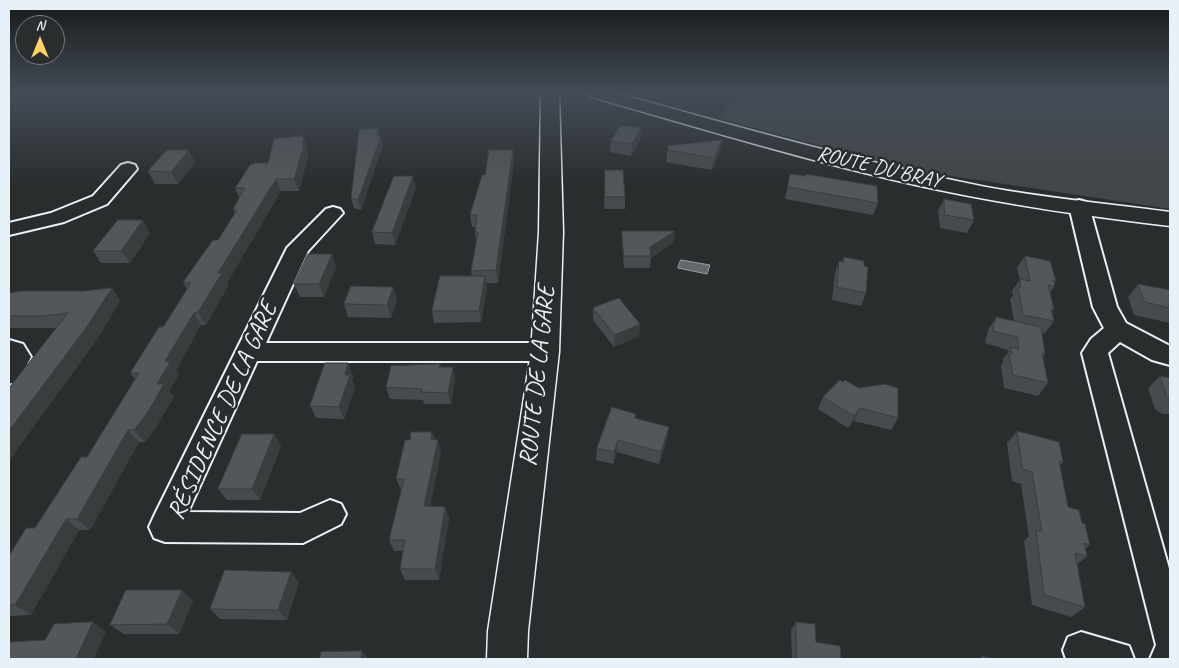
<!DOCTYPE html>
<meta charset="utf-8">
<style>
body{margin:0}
#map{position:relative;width:1179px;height:668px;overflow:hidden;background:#2a2d2e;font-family:Caveat,sans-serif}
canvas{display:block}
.frame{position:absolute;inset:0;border:10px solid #e8f1f8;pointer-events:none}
.north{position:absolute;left:15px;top:15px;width:50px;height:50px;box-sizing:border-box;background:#2a2d2e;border:1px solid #767b7f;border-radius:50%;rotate:0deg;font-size:14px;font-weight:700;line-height:20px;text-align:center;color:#e8f1f8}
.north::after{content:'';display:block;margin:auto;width:18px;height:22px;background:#ffd166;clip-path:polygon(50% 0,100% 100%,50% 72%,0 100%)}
</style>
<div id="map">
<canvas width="1179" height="668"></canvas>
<div class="frame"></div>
<div class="north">N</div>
</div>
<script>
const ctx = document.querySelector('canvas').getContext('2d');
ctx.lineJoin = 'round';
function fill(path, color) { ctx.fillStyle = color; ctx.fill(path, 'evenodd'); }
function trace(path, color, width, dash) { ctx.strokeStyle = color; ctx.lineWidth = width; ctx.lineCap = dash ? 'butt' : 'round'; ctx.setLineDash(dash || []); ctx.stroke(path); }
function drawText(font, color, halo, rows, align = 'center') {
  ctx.font = font + ' Caveat,sans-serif'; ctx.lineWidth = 5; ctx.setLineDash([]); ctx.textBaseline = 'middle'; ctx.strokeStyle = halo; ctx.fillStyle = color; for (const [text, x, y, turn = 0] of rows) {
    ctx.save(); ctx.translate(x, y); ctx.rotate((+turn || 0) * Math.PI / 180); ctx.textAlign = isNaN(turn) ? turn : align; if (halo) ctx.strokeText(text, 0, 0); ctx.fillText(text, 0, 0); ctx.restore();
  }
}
fill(new Path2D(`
 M745,92H1170V209L912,170L717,118Z`), '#424648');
const water = new Path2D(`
 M681,260L710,265L707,274L678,268Z`);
fill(water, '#63686b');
trace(water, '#989fa3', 1);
const street = new Path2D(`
 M128,163L135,165L137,169L107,204L64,222L9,235V223L51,213L93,196L121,165Z
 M1079,200L1086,202L1089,206L1117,307L1126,323L1170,346V365L1152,360L1120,342L1108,353L1170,572V659H1150L1156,645L1082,353L1091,339L1104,328L1093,307L1069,206L1072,202Z
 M333,207L340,209L343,213L308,251L266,343H545L554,345L558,352L554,359L545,361H257L188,512L300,513L330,500L341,504L346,514L341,524L303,543L165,542L154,538L149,527L154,516L287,248L326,209Z
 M9,340L23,344L31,357L18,381L9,384Z
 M1081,632L1129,646L1134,659H1066L1063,650L1068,637Z`);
const secondary = new Path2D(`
 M541,92H559L563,232L559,352L528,631L527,659H487L488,631L531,352L539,232Z
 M585,92H612C736,126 860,162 986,187C1047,198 1109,204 1170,212V226C1093,217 1015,206 939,190C820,165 704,129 588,96Z`);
trace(street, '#e8f1f8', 4);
trace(secondary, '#e8f1f8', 3);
fill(street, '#2a2d2e');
fill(secondary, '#2a2d2e');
fill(new Path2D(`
 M378,128L383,145L361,210L354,208L351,198Z
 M641,128L640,140L631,156L610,152L611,141Z
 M303,136L307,148V151L308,156L299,191H281L227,283L228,286L206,325H201L176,370L179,374L169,391L174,397L158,424L145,442H139L90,530H79L31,615L9,616V556L35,528L87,457L135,379L130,373L163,327L187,289L183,282L218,240L235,214L233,209L239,198L235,188Z
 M722,140L720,151L712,170L666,162L668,146Z
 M513,150L514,161L498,283H486L487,288L481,322L434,323L432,311L472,276L471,271L476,242L475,232L476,227H472L470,215L485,175Z
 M195,162L178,184H155L148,171Z
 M605,170L625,197V209H604Z
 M790,174L878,203L873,215L785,199Z
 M416,188L395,245L375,244L372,232Z
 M944,199L974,220L967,233L940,228L938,211Z
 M622,231H675L673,243L651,258L650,268H624L622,243Z
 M150,233L130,263H101L93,251Z
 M332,254L336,267L324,297H300L294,284Z
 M1025,256L1056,281L1054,283L1055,286L1050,293L1054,309L1052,312L1054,321L1045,333H1042L1045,354L1043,358L1048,383L1038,396L1004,388L1001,366L1003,363V359L1009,351L1008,350L985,343L988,330L996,317L1014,321L1010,299L1013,295L1012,291L1020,280L1017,268Z
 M844,257L864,266L866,293L861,306L832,300L835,273L839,261H842Z
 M1138,284L1170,290V323L1134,315L1128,297Z
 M393,287L397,299L391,318L348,317L344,304Z
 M112,288L120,301L96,341L57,328H9V293L83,291Z
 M593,308L640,324L639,336L614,347L593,320Z
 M440,364L441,367L455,379L451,404H424L423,400L390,399L386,387Z
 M353,375L352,380L355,387L344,419L316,418L310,406Z
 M1160,376L1170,378V414H1162L1155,409L1148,388Z
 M823,397L898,418L891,430L854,421L848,428L818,409Z
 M636,414V418L667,439L659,464L617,452L613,464L596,460L597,448Z
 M1017,431L1063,462L1060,466L1068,507L1082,523L1090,545L1085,549L1087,556L1077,565L1085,607L1071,617L1032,605L1024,541L1029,536L1021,484L1012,481L1007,443Z
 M432,432L435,439L441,452L430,506L445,507L449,518L439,580H405L400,569L403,551H394L389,540L401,490L396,479L410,440Z
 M281,446L260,500H227L218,489Z
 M291,572L299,582L287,620L220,619L210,609Z
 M182,590L193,601L179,634H124L110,625Z
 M796,622L816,642L841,659H792L791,630Z`), '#474b4d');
fill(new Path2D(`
 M378,128L383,145L361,210L358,200L377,136Z
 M641,128L640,140L631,156L632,144Z
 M303,136L307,148V151L308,156L299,191L294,179Z
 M722,140L720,151L712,170L714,158Z
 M189,150L195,162L178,184L171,172Z
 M513,150L514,161L498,283L496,270Z
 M413,176L416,188L395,245L392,233Z
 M276,179L281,191L227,283L228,286L206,325L198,312L218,273Z
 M143,220L150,233L130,263L121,251Z
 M675,231L673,243L651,258L650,247Z
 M332,254L336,267L324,297L319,284Z
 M485,276L487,288L481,322L479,311Z
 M393,287L397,299L391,318L387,305Z
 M112,288L120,301L96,341L9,461V431Z
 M194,313L201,325L176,370L179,374L169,391L174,397L158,424L145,442L134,430L157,384L165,361Z
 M640,324L639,336L614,347L615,335Z
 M348,363L353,375L352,380L355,387L344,419L339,407L345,375Z
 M453,367L455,379L451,404L448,393Z
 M860,408L854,421L848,428L854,416Z
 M669,427L667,439L659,464L661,452Z
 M128,430L139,442L90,530L77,519Z
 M432,432L436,444L431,439Z
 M274,434L281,446L260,500L252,489Z
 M438,440L441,452L428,518L424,506Z
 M618,440L617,452L613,464L614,452Z
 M445,507L449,518L439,580L435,569Z
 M66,519L79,530L31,615L15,605Z
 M291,572L299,582L287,620L278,610Z
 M182,590L193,601L179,634L167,624Z
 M93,622L106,632L94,659H76Z
 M362,651L368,659H361Z`), '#3a3d3e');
const building = new Path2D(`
 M621,125L641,128L632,144L611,141Z
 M378,128L377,136H381L358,200L351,198L359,130Z
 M303,136L302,145H304L294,179H276L218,273H222L198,312L194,313L165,361L170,362L157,384H164L148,412L134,430H128L77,519H66L15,605H9V556L26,528H35L81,457H87L139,373H130L159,327H163L191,283L183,282L213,240H218L237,210L233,209L245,188H235L250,165L255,163H268L274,139Z
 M722,140L714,158L668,150V146Z
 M167,150H189L171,172L148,171Z
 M489,150H513L496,270L471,271L478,232H475L477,215H470L482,175H485Z
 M605,170H623L625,197H605Z
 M790,174L806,176V174L877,186L878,203L788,187Z
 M394,176H413L392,233L372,232Z
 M944,199L971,204L974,220L945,215Z
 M118,220H143L121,251H93Z
 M622,231H675L650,247L651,256H624Z
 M308,254H332L319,284H294Z
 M1025,256L1050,261L1056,281L1053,280L1055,286L1048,285L1054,309H1051L1054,321L1023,315L1018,287H1021L1020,279L1030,281Z
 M844,257L864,261V266L868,267L866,293L837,287L839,261L843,262Z
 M440,276H485L479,311H432Z
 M1138,284L1170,290V308L1145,302Z
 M351,286L393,287L387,305L344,304Z
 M112,288L86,328L9,431V388L68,313L41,316H9V293L21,291H83Z
 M619,298L640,324L615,335L593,308Z
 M996,317L1041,327L1045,354L1042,353L1048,383L1013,375L1009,354H1012L1011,347L1019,349L1017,337L993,331Z
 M325,363H348L345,375H350L339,407L310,406Z
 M440,364L439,367H453L448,393L421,392L422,389L386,387L391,366Z
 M1160,376L1170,378V398L1167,396Z
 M840,380L843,382L845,380L859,388L884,384L898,388V418L860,408L854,416L823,397Z
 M612,407L636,414L635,418L669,427L661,452L618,440L614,452L597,448Z
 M1017,431L1059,442L1063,462L1059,461L1068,507L1079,510L1082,523L1085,524L1090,545L1084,543L1087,556L1075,553L1085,607L1044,595L1036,530L1042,532L1032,472L1023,469Z
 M411,432H432L431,439L438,440L424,506L445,507L435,569H400L405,540H389L404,479H396L405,440H410Z
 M242,434H274L252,489H218Z
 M225,570L291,572L278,610L210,609Z
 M126,590H182L167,624L110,625Z
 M93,622L76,659H9V642L45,640L54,624Z
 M796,622L815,624L816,642L840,646L841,659H797Z
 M362,651L361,659H319L321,652Z
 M982,656L993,659H982Z`);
fill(building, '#535759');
trace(building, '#3a3d3e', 1);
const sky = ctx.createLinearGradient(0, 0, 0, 185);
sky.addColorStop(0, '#171919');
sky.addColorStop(0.5, '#444c57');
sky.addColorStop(1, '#444c5700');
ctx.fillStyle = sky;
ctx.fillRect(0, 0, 1179, 185);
drawText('21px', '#e8f1f8', '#2a2d2e', [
 ["ROUTE DU BRAY",879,168,13]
]);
drawText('25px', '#e8f1f8', '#2a2d2e', [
 ["ROUTE DE LA GARE",538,376,-84],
 ["RÉSIDENCE DE LA GARE",223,411,-66]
]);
</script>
